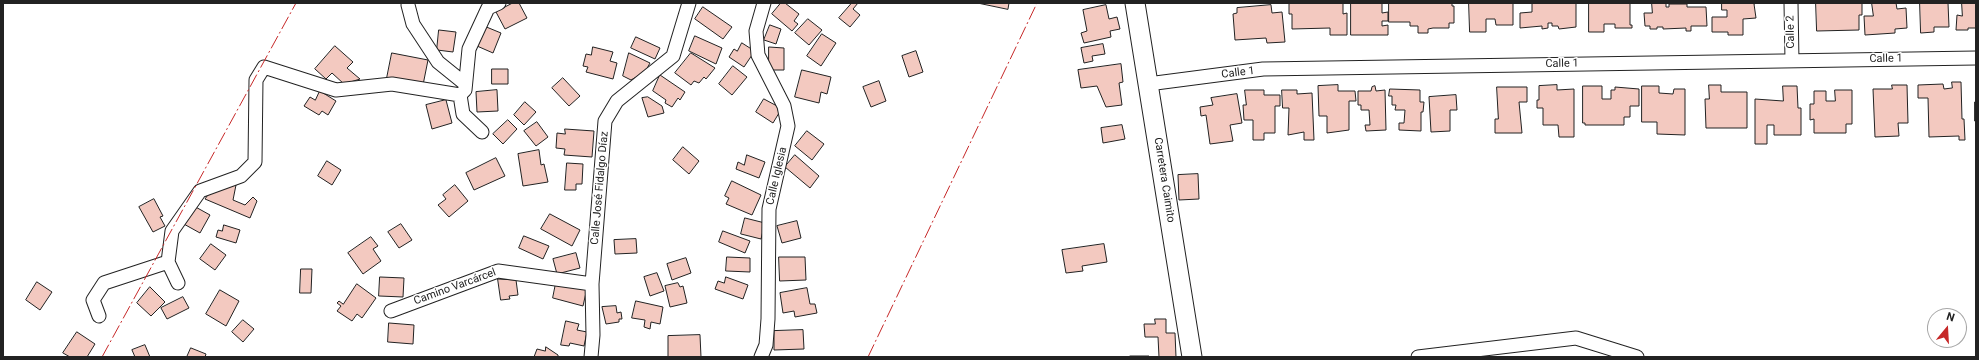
<!DOCTYPE html>
<meta charset="utf-8">
<style>
body{margin:0}
#map{position:relative;width:1979px;height:360px;overflow:hidden;background:#fff;font-family:Roboto,sans-serif}
canvas{display:block}
.frame{position:absolute;inset:0;border:4px solid #222;pointer-events:none}
.north{position:absolute;left:1927px;top:308px;width:40px;height:40px;box-sizing:border-box;background:#fff;border:1px solid #a7a7a7;border-radius:50%;rotate:18deg;font-size:11px;font-weight:700;line-height:16px;text-align:center;color:#222}
.north::after{content:'';display:block;margin:auto;width:14px;height:18px;background:#c62828;clip-path:polygon(50% 0,100% 100%,50% 72%,0 100%)}
</style>
<div id="map">
<canvas width="1979" height="360"></canvas>
<div class="frame"></div>
<div class="north">N</div>
</div>
<script>
const ctx = document.querySelector('canvas').getContext('2d');
ctx.lineJoin = 'round';
function fill(path, color) { ctx.fillStyle = color; ctx.fill(path, 'evenodd'); }
function trace(path, color, width, dash) { ctx.strokeStyle = color; ctx.lineWidth = width; ctx.lineCap = dash ? 'butt' : 'round'; ctx.setLineDash(dash || []); ctx.stroke(path); }
function drawText(font, color, halo, rows, align = 'center') {
  ctx.font = font + ' Roboto,sans-serif'; ctx.lineWidth = 3; ctx.setLineDash([]); ctx.textBaseline = 'middle'; ctx.strokeStyle = halo; ctx.fillStyle = color; for (const [text, x, y, turn = 0] of rows) {
    ctx.save(); ctx.translate(x, y); ctx.rotate((+turn || 0) * Math.PI / 180); ctx.textAlign = isNaN(turn) ? turn : align; if (halo) ctx.strokeText(text, 0, 0); ctx.fillText(text, 0, 0); ctx.restore();
  }
}
const building = new Path2D(`
 M513,3H519L527,18L505,29L496,12Z
 M781,3H785L799,14L794,21L798,24L792,31L772,14Z
 M852,3H858L853,9L860,15L850,27L839,18Z
 M978,3H1009L1008,9Z
 M1295,3H1343V14L1347,13V35H1330V28L1292,29V14H1289V4Z
 M1351,3H1382V13L1388,12V21H1382V26L1388,25V35H1351Z
 M1389,3H1452V6H1454V23H1449V28H1433L1428,29V33H1418V26H1410V22H1389Z
 M1469,3H1513V25H1496L1495,19H1486V32H1470Z
 M1541,3H1576V27L1559,29L1558,26H1552V23H1548V28L1542,29V26L1520,28V13L1532,12V4Z
 M1589,3H1630V25H1632V28H1615V24H1604V32H1589Z
 M1652,3H1666V7H1669V4H1687V7H1706L1707,26H1691V31H1686V28L1663,29V27H1657V29H1650V26H1645L1644,13H1652Z
 M1722,3H1757L1754,4L1756,18L1743,19V35H1728V32H1712V17H1727V10H1722Z
 M1816,3H1862V15H1859V30L1817,31Z
 M1872,3H1896L1897,9L1906,8L1907,28L1895,29V33L1865,35L1864,16H1873Z
 M1920,3H1948L1949,27H1934V32L1921,33Z
 M1962,3H1976V28H1968V30H1956L1957,15L1962,16Z
 M1106,5L1109,19L1117,17L1120,29L1110,31L1111,37L1084,43L1081,33L1087,31L1083,10Z
 M1271,5L1272,13L1282,12L1285,42L1267,43L1266,38L1235,40L1233,14L1237,13V8Z
 M703,7L732,27L723,39L695,19Z
 M808,19L822,30L809,45L795,33Z
 M770,25L781,29L776,44L764,40Z
 M484,26L501,33L493,53L477,46Z
 M439,30L456,32L453,52L437,50Z
 M822,34L836,43L821,66L807,56Z
 M695,36L722,48L716,64L689,51Z
 M636,37L660,48L655,59L631,48Z
 M742,43L753,50L754,52L744,67L729,57L734,49L737,51Z
 M1103,44L1105,54L1092,56L1093,61L1084,63L1081,48Z
 M335,46L353,62L347,68L360,79L344,84L332,73L326,79L315,69Z
 M593,47L613,52L610,61L617,63L613,79L586,72L588,67L583,66L586,54L591,55Z
 M769,47L784,48V70H769Z
 M916,51L923,72L909,77L902,56Z
 M392,53L428,60L423,85L387,78Z
 M629,53L650,63L645,72L631,80L623,76Z
 M691,53L715,68L706,79L704,77L699,83L694,81L691,85L675,73Z
 M1121,64L1123,82L1119,83L1122,105L1106,107L1097,86L1081,88L1078,70Z
 M733,66L747,77L732,95L719,84Z
 M492,69H508V84H492Z
 M802,70L831,77L827,94L821,92L819,103L795,97Z
 M660,75L685,92L680,100L678,98L672,107L665,103L666,100L653,91Z
 M563,78L580,96L569,106L552,88Z
 M879,81L886,101L871,107L863,87Z
 M1952,82H1961L1962,119H1964L1965,140H1959V136L1929,137L1928,98H1918V85L1943,84L1944,89L1952,88Z
 M1338,85V91H1355L1356,101H1349V130L1327,133V116H1319L1318,86Z
 M1557,85V90L1574,89V137H1559L1558,125H1543V108H1537V100H1539V86Z
 M1709,85H1721V92H1747V128H1706L1705,99H1709Z
 M1892,85H1907L1908,123H1898L1899,136L1875,137L1873,89H1892Z
 M1375,86L1376,91L1385,90L1386,130L1366,131L1365,125H1370L1369,110H1361V105H1358V91H1371L1372,87Z
 M1583,86H1602V99H1611V90H1615V87L1639,89V106H1630V117H1624V125H1585V123H1583Z
 M1642,86H1659V93L1673,94L1674,89H1685V135L1657,134V122H1642Z
 M1783,86H1797L1798,108H1801V135H1774V125H1767V144H1755V99L1783,101Z
 M1497,87H1527V102H1519L1522,133H1495V119H1498Z
 M1390,89L1420,90V102H1424L1423,112H1421V131L1399,130V123H1404L1405,110H1395L1396,105H1392V96H1389Z
 M497,90L498,111L477,112L476,92Z
 M1245,90H1264V95H1280V106H1275V133H1264V140H1253V120H1244L1243,105H1246Z
 M1282,90H1297V94L1312,93L1314,140H1304V132L1288,135L1289,108H1283Z
 M1835,90H1852V124H1846V133H1814V119L1810,120V104H1814V91H1826V101H1835Z
 M320,91L336,101L328,115L322,111L319,115L304,106L310,97L315,100Z
 M1237,94L1242,123L1230,125L1233,141L1210,144L1206,115L1201,116L1200,107L1213,105L1211,98Z
 M1456,95L1457,110H1450V131L1431,132L1429,97Z
 M648,97L662,106L664,113L648,117L642,98Z
 M764,99L777,106L779,113L773,123L756,112Z
 M446,100L452,123L432,129L426,105Z
 M525,102L536,112L524,125L514,115Z
 M1975,102H1976V121H1975Z
 M508,120L517,129L503,144L493,134Z
 M537,122L548,137L536,146L524,131Z
 M1122,125L1125,139L1103,143L1101,128Z
 M565,129L594,131L592,157L564,155L565,149L556,148L557,133L565,134Z
 M807,131L824,144L812,160L795,146Z
 M683,147L699,161L689,174L673,160Z
 M539,150L541,165L544,164L548,182L523,186L518,154Z
 M747,155L765,162L759,178L736,169L738,162L744,165Z
 M795,155L819,176L810,188L785,167Z
 M496,158L505,176L474,190L466,173Z
 M327,161L341,170L332,185L318,176Z
 M567,163L583,164L582,184H576V190H565Z
 M1198,174L1199,199L1179,200L1178,175Z
 M228,181L236,185L233,200L245,205L253,197L257,201L250,218L205,199L214,186Z
 M732,181L761,195L752,215L726,204L729,198L725,196Z
 M455,185L468,201L449,217L438,205L446,199L443,195Z
 M154,199L163,216L160,217L165,226L153,232L139,207Z
 M192,205L210,215L200,233L182,223Z
 M550,214L580,230L572,246L541,229Z
 M745,218L765,223L761,239L741,234Z
 M797,221L801,238L782,243L777,226Z
 M401,224L412,240L399,248L388,232Z
 M224,225L240,230L236,243L216,237L218,230L222,231Z
 M723,231L750,241L745,253L719,242Z
 M524,236L549,246L543,259L519,248Z
 M371,237L378,246L373,249L381,261L363,274L348,253Z
 M636,239L637,253L615,254L614,240Z
 M211,244L226,255L215,270L200,259Z
 M1104,244L1107,262L1082,266L1083,271L1066,273L1062,250Z
 M576,253L580,268L557,274L553,259Z
 M727,257L750,258V272L726,271Z
 M779,257H805L806,280L780,281Z
 M686,258L691,273L672,280L667,264Z
 M301,269H312L311,293H300Z
 M657,273L664,291L650,296L644,277Z
 M380,277L404,278L403,297L379,296Z
 M726,277L748,285L743,299L715,289L718,281L724,283Z
 M498,279L516,280L518,295L509,296L510,299L501,300Z
 M37,282L52,292L40,310L26,300Z
 M556,283L587,288L583,306L553,298Z
 M678,283L680,287L683,286L687,303L670,307L665,286Z
 M357,284L376,298L362,318L357,314L352,321L337,311L341,306L337,303L339,301L343,304Z
 M150,287L165,302L151,316L137,303Z
 M807,288L810,304H815L817,313L795,317L794,311L783,313L780,293Z
 M220,290L239,301L226,326L206,314Z
 M183,297L189,308L167,319L161,308Z
 M636,301L663,307L660,324L651,322L650,329L644,327L645,320L632,318Z
 M616,306L617,313L621,312L622,319H619V322L606,324L602,307Z
 M1155,319H1166V333H1175L1176,357H1159L1158,337H1145L1144,324H1155Z
 M243,320L254,329L243,342L232,332Z
 M566,321L579,324L577,330L587,332L584,346L570,343L569,346L561,345Z
 M389,323L414,325L413,344L388,342Z
 M803,330L804,349L774,350V331Z
 M77,332L95,344L87,357H70L63,353Z
 M700,335L701,357H668V336Z
 M145,345L150,357H135L132,350Z
 M546,347L558,355V357H534L537,349L545,351Z
 M191,348L206,354L205,357H187Z
 M1130,356H1149V357H1130Z`);
fill(building, '#f3c9c0');
trace(building, '#222', 1);
const street = new Path2D(`
 M1791,3L1792,61
 M408,5L413,24L438,62L464,83
 M1148,84L1263,69L1976,58
 M460,95L463,114L482,132
 M178,283L168,262L172,231L200,191L241,176L255,162L256,80L264,67L336,90L392,84L460,95L465,90L469,49L488,8L499,3
 M391,311L498,271L592,284
 M99,316L93,300L104,283L168,262
 M591,357L593,335L592,284L605,121L617,101L673,56L689,3
 M761,357L766,345L768,319L769,209L788,126L784,106L758,55L756,31L764,3
 M1418,357L1576,338L1637,357`);
const secondary = new Path2D(`
 M1135,3L1192,357`);
trace(street, '#222', 15);
trace(secondary, '#222', 21);
trace(street, '#fff', 13);
trace(secondary, '#fff', 19);
trace(new Path2D(`
 M102,357L296,3
 M868,357L1037,3`), '#c62828', 1, [14, 3, 2, 3]);
drawText('11px', '#222', '#fff', [
 ["Calle 2",1791,32,-91],
 ["Calle 1",1886,59,-1],
 ["Calle 1",1562,64,-1],
 ["Calle 1",1238,73,-7],
 ["Calle Iglesia",777,176,-77],
 ["Carretera Caimito",1164,180,81],
 ["Calle José Fidalgo Díaz",600,188,-85],
 ["Camino Varcárcel",455,287,-20]
]);
</script>
